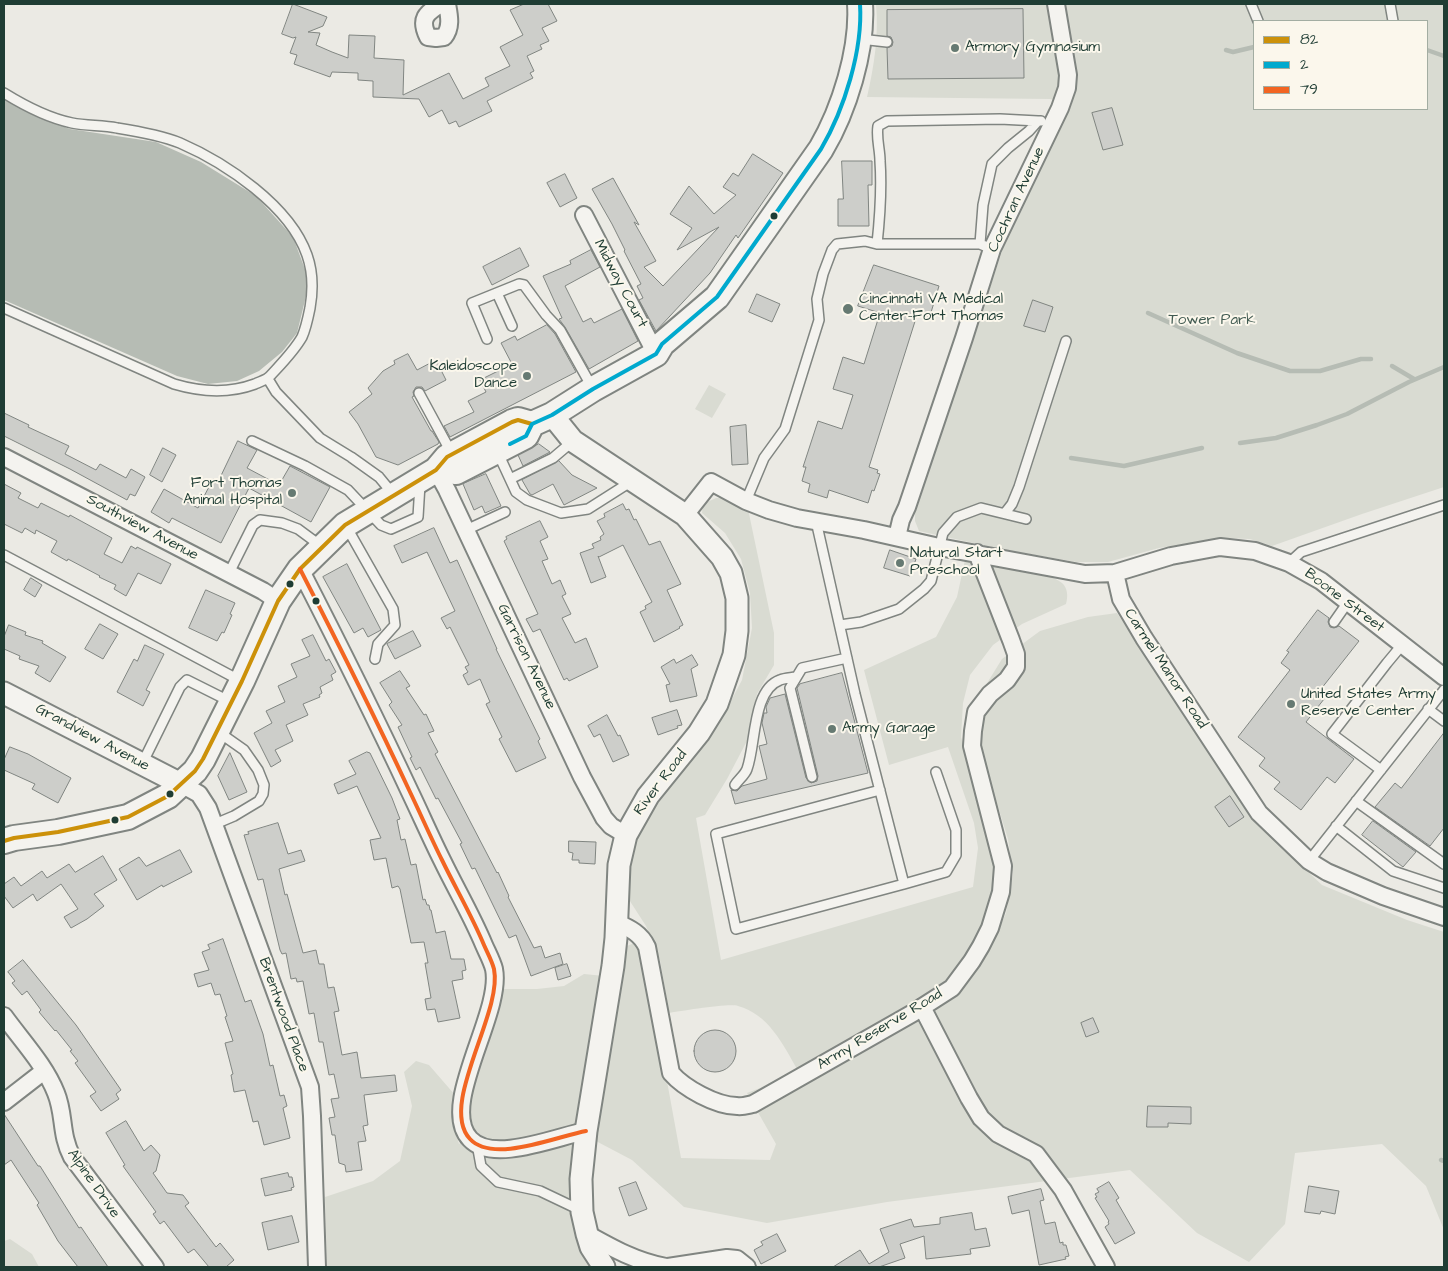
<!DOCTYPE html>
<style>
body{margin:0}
#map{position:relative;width:1448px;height:1271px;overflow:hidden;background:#ebeae4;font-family:"Architects Daughter",sans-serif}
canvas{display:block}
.frame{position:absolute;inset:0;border:5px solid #1f3d34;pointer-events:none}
.legend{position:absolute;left:1253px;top:20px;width:175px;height:90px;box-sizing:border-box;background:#fbf7ec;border:1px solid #a3ada2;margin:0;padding:6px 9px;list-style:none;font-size:15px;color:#1f3d34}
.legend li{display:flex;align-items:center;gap:10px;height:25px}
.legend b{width:25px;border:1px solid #a3ada2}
</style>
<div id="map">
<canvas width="1448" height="1271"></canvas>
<div class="frame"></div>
<ul class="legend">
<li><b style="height:6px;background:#cc910a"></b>82</li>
<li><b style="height:6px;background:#00a9ce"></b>2</li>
<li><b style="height:6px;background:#f26522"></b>79</li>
</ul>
</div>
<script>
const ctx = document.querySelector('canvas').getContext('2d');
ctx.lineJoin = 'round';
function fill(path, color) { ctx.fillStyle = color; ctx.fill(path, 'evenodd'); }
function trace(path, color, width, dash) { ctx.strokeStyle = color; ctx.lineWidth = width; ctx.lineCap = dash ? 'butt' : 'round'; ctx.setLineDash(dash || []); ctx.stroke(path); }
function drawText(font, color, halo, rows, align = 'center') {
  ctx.font = font + ' "Architects Daughter",sans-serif'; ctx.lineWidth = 4; ctx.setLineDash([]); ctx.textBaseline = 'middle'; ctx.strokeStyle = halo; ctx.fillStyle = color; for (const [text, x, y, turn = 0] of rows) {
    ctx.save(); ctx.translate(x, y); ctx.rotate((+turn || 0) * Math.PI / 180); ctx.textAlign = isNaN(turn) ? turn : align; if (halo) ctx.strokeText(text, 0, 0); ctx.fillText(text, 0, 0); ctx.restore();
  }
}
fill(new Path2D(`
 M876,4H1444V487L1362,514L1272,546L1250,539L1222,538L1159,548L1108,562H1076L1000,549L919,531L915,521V513L1004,245L1066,115L1072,104L1050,99L867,97C874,67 879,35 876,4ZM1254,21H1427V109H1254Z
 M709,385L726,394L712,418L695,409Z
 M716,498H726L748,509L774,633V665L757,694L748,739L727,779L705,815L696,818L721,960L973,887L978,848L974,823L948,747L889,765L864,670L936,637L957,597L965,560C986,564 1048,570 1062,583C1068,588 1068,597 1066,604L1022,624L993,645L970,675L963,703L961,737L982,806L995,865L994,892L971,974L986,957L1006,913L1013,874L1008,839L982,755L977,719L984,688L1002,659L1040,631L1088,617L1117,613L1265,831L1322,885L1407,920L1444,932V1230L1426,1186L1382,1144L1295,1153L1285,1224L1249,1262L1197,1233L1130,1170L887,1202L767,1223L684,1207L632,1160L594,1140L627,946L637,942L644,955L681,1158L770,1160L776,1144L747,1093L760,1088L797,1069C783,1044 768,1014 738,1006C729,1003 682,1011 669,1013L660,960L646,926L626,895L630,861L642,823L722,718L742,680L752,628L750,593L741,559L725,533L702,513L703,504Z
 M584,974L604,976L581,1110L592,1267H327L325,1197L373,1181L400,1161L412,1106L404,1072L416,1061L429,1065L455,1095L452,1121L459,1144L472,1133L469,1127V1094L502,989H537L564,986Z
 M10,1239L32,1254L39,1267H4V1241Z`), '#d9dbd2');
fill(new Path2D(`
 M4,99L33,115L70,129L156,142L201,162L256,196L293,237L306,272V296L297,333L282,352L259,371L237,381L208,384L177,376L4,300Z`), '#b6bcb4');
trace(new Path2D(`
 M1226,50L1233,52L1254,47
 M1427,50L1444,56
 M1148,313L1237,353L1290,371H1320L1361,359H1371
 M1392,366L1414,379
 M1240,443L1276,438L1317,425L1347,414L1409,382L1444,367
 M1071,458L1124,466L1202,448
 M1441,1160L1444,1161`), '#b6bcb4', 4.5);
const building = new Path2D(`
 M293,4L327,17L323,26L308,32L320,33L316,45L332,52L348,58L349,35L375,36L374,58L404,60L403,95L449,73L463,99L489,86L485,78L510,66L500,47L523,35L510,10L524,4H548L557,21L542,28L549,41L540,45L542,49L527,56L534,71L530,73L533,78L487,101L492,111L459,127L456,121L449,124L442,110L429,117L419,99L373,97V81L358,80V73L332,72L330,77L294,64L297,55L290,53L296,37L293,38L282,34Z
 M1023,9L1024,78L888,79L887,48L892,46L893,42L891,37L887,36V10Z
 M1112,108L1123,145L1103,150L1092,113Z
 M753,154L783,173L738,238L736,235L710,273L656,331L639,300L643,298L637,286L641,284L624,251L625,250L612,224L592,189L613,178L639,225L634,222L656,261L644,267L663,286L719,227L677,250L692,228L670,214L689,186L714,214L736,195L723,187L733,173L738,176Z
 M842,161H872V185H868L869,226H838V199H843Z
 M565,174L577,198L560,207L547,183Z
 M520,248L529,266L492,285L483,267Z
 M591,250L600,267L565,286L583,322L591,318L594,323L622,309L638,341L589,369L565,327L559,319L562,318L543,276L571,264L570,261Z
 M874,265L939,286L929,319L917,315L869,467L878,470L877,473L880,474L874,491L872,490L868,503L829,490L827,498L808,492L810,484L802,481L806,467H803L818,421L842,429L853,395L833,389L843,357L864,364L880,313L858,306Z
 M757,294L780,304L772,322L749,312Z
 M1033,300L1053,307L1045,332L1024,326Z
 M547,325L555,334L576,372L450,437L444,426L474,412L468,401L486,392L480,380L512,364L501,343L515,336L517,340Z
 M408,354L417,370L436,360L446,380L425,391L422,387H416L413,392L414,396L412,397L431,431H432L439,442L438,444L398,465L376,457L358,424L349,412L372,394L368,388L383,371L395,364L394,361Z
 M4,413L29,425L28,427L69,446L65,454L96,470L100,464L126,478L131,469L145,477L135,496L130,494L127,500L70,469L4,436Z
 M746,425L748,464L732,465L730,427Z
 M238,441L257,450L247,468L279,485L290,466L330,487L311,522L249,488L221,543L172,518L169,523L151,512L164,489L198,508L213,479L218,481Z
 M539,444L550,452L523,466L518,455Z
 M163,448L176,455L162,482L150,475Z
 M559,461L572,475L597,488L564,505L553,484L532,495L530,494L522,480Z
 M486,474L501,506L485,513L482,506L474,510L463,484Z
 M4,484L21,493L18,498L38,508L41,503L69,517L70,515L112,538L104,554L122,563L131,546L136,549L137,547L171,564L161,584L138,573L126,596L114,589L116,585L99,577L100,576L68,559L67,561L51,552L57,541L36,530L35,534L25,528L22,533L4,524Z
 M623,504L626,510L629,509L634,520L636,519L649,545L660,541L681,584L667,590L683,625L679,627L680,628L654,642L640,612L646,609L645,606L652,602L623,545L599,557L598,556L606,577L591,583L580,553L594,548L592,544L601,540L600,537L604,534L597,521L605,517L604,514Z
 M540,521L548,537L540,541L548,559L542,561L552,584L560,580L566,594L562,596L571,614L562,618L575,643L586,638L598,667L569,681L567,678L564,680L540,629L533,632L526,619L538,614L504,541L507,539L506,537Z
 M434,528L450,563L457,560L497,649H496L540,739L538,741L546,758L516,772L499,739L502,737L486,704L490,702L480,679L468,685L463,675L468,672L465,667L469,665L450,627L447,629L441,618L455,611L427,552L402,563L394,546Z
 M890,550L916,559L910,576L884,568Z
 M347,564L381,630L368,637L363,628L354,633L323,577Z
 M31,578L42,585L35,597L24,590Z
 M206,590L235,603L230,614L232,615L224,633L222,632L217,641L189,628Z
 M1318,610L1329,618L1328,622L1330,627L1334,628L1339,626L1359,641L1321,689L1328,694L1306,722L1354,759L1335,783L1327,777L1301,810L1274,789L1280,782L1259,766L1265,758L1238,737L1290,670L1281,663L1289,652L1287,651Z
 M100,624L118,634L103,659L85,649Z
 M9,625L26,632L25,635L43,641L42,643L66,657L50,682L35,673L39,666L19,659L20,656L4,649V637Z
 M413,631L421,646L395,659L387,644Z
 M313,635L326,661L329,659L336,672L331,675L333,680L320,687L322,693L319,695L320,697L303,704L308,715L286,725L293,741L275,750L281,761L271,767L254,733L272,723L266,711L285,702L278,686L297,677L291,664L310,656L302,640Z
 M145,645L164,654L146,690L150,692L143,706L117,692L134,659L137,661Z
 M692,655L698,665L691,669L697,696L670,702L666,685L670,684L661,667L674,659L676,663Z
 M400,671L410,686L406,688L424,715L426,714L434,731L428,733L438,752L435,754L497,873L498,872L509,896L508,897L534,948L541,946L545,958L560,953L563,964L531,976L516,935L509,938L475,868L472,869L460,844L462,843L438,798L436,799L420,767L416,770L410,758L412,757L398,727L402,725L389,705L392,702L380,683Z
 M842,673L868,773L735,804L731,790L737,791L742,786L767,779L759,746L767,744L762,723L764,713H767L766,707L770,698L785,694L806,778L811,783L817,781L818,776L797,688L800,684Z
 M677,710L682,725L677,726L678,728L658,735L652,718Z
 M607,715L618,736L620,735L629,755L613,762L600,734L594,737L588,726Z
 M1444,733V828L1430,846L1375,807L1395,783L1401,788Z
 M10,747L28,754L71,778L58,803L32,789L35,784L4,770V760Z
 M367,752L370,753L392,798L400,819L397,820L401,840L405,839L411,865L416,864L423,900L425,899L427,905H429L430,910H431L436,933L445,931L451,959H464L466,970L462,971L463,979L452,981L460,1018L438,1022L435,1009L427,1010L425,999L431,998L425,963H428L424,942L411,943L400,889L398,886L392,888L386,858L374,860L370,840L381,838L357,786L338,794L334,784L356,774L349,761Z
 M230,753L247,792L229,800L218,776Z
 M1230,796L1244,817L1229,827L1215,807Z
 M1373,821L1416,852L1403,867L1362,835Z
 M278,823L288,854L301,850L305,861L279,869L280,873L285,895L287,894L303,953L316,950L319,964H324L328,988L334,987L339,1011L334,1012L342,1055L357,1052L361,1078L395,1075L397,1091L364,1095L368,1125L363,1126L366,1141L358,1142L362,1170L346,1172L345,1165L339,1163L335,1135H332L329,1118L335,1117L331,1099L339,1098L334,1074L329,1075L323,1042H319L314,1013L309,1014L303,981L297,982L296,978L291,979L286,953L282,954L280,950L263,879L258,880L244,835L249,834L248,832Z
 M569,841L596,842L595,864L579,863V860H572L573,853L569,852Z
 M180,850L192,872L163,887L162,885L137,900L119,869L139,857L146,866Z
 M103,856L117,880L94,894L104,906L87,919L71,928L64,917L78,909L61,884L37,901L33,894L13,908L4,896V884L14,877L21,886L42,871L47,878L69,864L75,872Z
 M223,939L245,1002L251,1000L263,1034L270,1066L273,1065L280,1096L284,1095L287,1106L283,1108L290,1138L264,1145L258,1121L253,1122L245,1090L234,1092L231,1075L233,1074L225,1043L233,1041L225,1017L227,1016L220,994L215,995L211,983L198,987L194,974L209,970L202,952L210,949L208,945Z
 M23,960L76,1025L121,1090L116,1094L119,1099L101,1111L90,1096L96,1092L75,1063L78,1061L70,1051L72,1050L56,1030L55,1031L39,1012L41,1010L27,991L22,995L12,983L15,981L8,972Z
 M567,964L571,976L558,980L555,968Z
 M1093,1018L1099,1032L1086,1037L1081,1023Z
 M694 1051a21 21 0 1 1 42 0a21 21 0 1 1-42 0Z
 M1148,1106L1191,1107V1124L1168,1123V1127H1147Z
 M4,1114L38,1166H40L79,1228L81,1227L108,1267H78L58,1241L37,1205L39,1203L11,1160L4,1165Z
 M126,1121L144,1151L151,1145L160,1155L156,1171L153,1173L167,1193L183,1195L189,1203L185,1206L216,1247L220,1243L234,1260L226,1267H209L194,1249L188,1253L164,1221L160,1224L153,1214L156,1212L123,1166L125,1165L106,1133Z
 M288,1173L289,1177H292L294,1187L291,1188L292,1190L265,1196L261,1179Z
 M636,1182L647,1209L629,1216L619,1188Z
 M1109,1182L1119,1198L1116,1200L1135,1233L1115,1244L1105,1227L1109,1224L1108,1222L1109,1221L1095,1198L1097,1197L1095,1194L1099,1192L1097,1189Z
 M1309,1186L1339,1191L1335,1214L1321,1211L1320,1214L1305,1212Z
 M1041,1189L1044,1200L1040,1201L1045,1224L1055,1222L1060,1243L1063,1242V1245H1066L1069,1256L1065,1257L1066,1259L1039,1265L1029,1210L1012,1214L1008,1197Z
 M972,1213L975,1230L986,1228L990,1246L970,1249L971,1254L926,1259L924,1236L900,1244L905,1258L879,1267H833L860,1250L869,1264L889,1252L880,1229L911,1219L914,1227L940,1224V1218Z
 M292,1216L299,1242L268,1250L262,1223Z
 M777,1234L786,1251L761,1264L754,1250L763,1245L761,1242Z`);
fill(building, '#cdceca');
trace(building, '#808581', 1);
const service = new Path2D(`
 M1251,4L1258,21
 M1390,4L1393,21
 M860,39L887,42
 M4,93C25,106 48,118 72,123C87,126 103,125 117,128C136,131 163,136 180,143C226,163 290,206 307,255C313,272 313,291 310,308C308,318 306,328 302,337C294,351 282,363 271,375C267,380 261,381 255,384C228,394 201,392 174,384L4,308
 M877,244C880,216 882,189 880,161C880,149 876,138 878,126L887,121L1000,119L1038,121
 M980,244L983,205L992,164L1008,148L1029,131L1038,121H1041
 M497,293L512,326
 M487,339L472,303L519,284L524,285L546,315L560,330L593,389
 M268,379L276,392L320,438L351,457L379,477L393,494
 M419,393L452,454
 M252,441L305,466L348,490L381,525L391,529L418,517L420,484
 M497,451L516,492L527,500L561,513L588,509L632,481
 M510,479L553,458L573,441
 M746,501L764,458L785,429L819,320L817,299L823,274L832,250L837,244L865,241L877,244H980L992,249
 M1005,513L1012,504L1019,487L1066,341
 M816,521L855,694L904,884L736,929L716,834L880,790
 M346,526L393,609L395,625L378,644L375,659
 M466,530L505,512
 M4,555L241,681
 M1289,563L1301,552L1444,505
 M229,573L253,525L260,520L282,523L298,529L321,546
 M1334,622L1348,602
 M840,625L861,622L899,609L924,589L931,581L943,533L957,517L981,508L1026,519
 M1428,709L1444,721
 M142,764L180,687L187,680L231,702
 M1381,770L1332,734L1387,663L1402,645
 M812,777L790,688L802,668L847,658
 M735,785C738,780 745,775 747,769C756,745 752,690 780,680C785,678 791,678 796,677
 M1356,801L1444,864
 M215,824L234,816L259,801L263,794L264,785L258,770L244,750L217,731
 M1336,826L1393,871L1444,888
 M1309,861L1444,690
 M904,884L946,872L956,855V830L936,772
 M477,1144L481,1166L498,1182L540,1191L582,1211`);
const minor = new Path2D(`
 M441,4C426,13 419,19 428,37L436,38L444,37C452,27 449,15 447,4
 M584,215L656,354
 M4,457L263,591L278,601
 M436,470L447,490L582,777L604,818L611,826L626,835
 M685,515L711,482L746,501L769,510L797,518L864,530L939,547L1085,574L1115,573L1171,556L1220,547L1255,551L1289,563L1321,581L1444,677
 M897,537L901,520L907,507L964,338L992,249L1060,108L1067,88L1068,75L1056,4
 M300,569C338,643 375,717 410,792C421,815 431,838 442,860C456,889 472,916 484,945C487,952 492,961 494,969C503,1013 438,1105 470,1139C493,1164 558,1136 586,1131
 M1115,573L1121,599L1144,638L1259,813L1309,861L1327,872L1383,896L1444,917
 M181,784L199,794L208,808L310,1087L312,1116L317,1267
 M617,923C630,928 641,934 647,947L671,1073C684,1088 716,1106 737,1106C742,1107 748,1105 753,1104L913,1013L952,988L972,961L981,946L990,928L1001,892L1003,866L972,746L973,731L976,712L990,694L1007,680L1016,667V654L1011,640L977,553
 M922,1007L969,1098L981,1118L998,1134L1036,1154L1063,1190L1106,1267
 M4,1016C22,1041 45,1065 56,1093C65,1115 60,1134 72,1157L155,1267
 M4,1102L44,1071
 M587,1234C612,1248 637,1262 666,1267
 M668,1267L727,1258L737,1259L747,1267`);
const tertiary = new Path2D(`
 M552,415L573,441L685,515L722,557L731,573L737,598V631L734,655L717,704L699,733L648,796L626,835L619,865L616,938L613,966L586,1131L581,1179L582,1212L587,1234L591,1247L604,1267
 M4,693L181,784`);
const secondary = new Path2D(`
 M436,470L456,472L526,436L532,424L552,415L593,389L656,354L662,344L717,297L821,149C844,110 863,50 860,4
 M4,841L14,838L58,832L128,817L168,796L195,771L203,759L242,681L278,601L300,569L345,525L436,470L447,457L512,422L518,420L532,424`);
trace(service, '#808581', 12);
trace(minor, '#808581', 20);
trace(tertiary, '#808581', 25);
trace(secondary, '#808581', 28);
trace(service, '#f4f3ef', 9);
trace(minor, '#f4f3ef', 16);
trace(tertiary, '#f4f3ef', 21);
trace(secondary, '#f4f3ef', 24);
trace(new Path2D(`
 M4,841L14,838L58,832L128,817L168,796L195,771L203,759L242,681L278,601L300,569L345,525L436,470L447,457L512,422L518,420L532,424`), '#cc910a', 4);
trace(new Path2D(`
 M510,444L526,436L532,424L552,415L593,389L656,354L662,344L717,297L821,149C844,110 863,50 860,4`), '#00a9ce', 4);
trace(new Path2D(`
 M300,569C338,643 375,717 410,792C421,815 431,838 442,860C456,889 472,916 484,945C487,952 492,961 494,969C503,1013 438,1105 470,1139C493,1164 558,1136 586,1131`), '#f26522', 4);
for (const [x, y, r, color] of [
 [955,48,5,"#667a72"],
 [774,216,4.5,"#1f3d34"],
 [848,309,6,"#667a72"],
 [527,376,5,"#667a72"],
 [292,493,5,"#667a72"],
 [900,563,5,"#667a72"],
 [290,584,4.5,"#1f3d34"],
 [316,601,4.5,"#1f3d34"],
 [1291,704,5,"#667a72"],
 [832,729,5,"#667a72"],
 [170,794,4.5,"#1f3d34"],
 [115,820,4.5,"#1f3d34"]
]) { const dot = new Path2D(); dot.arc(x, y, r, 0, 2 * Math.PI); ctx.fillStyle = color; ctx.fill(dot); trace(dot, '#fbf7ec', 2); }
drawText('15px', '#1f3d34', '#fbf7ec', [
 ["Armory Gymnasium",965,48],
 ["Cincinnati VA Medical",859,300],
 ["Center-Fort Thomas",859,317],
 ["Kaleidoscope",517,367,"right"],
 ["Dance",517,384,"right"],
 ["Fort Thomas",282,484,"right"],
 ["Animal Hospital",282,501,"right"],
 ["Natural Start",910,554],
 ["Preschool",910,571],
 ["United States Army",1301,695],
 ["Reserve Center",1301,712],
 ["Army Garage",842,729]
], 'left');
drawText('15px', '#1f3d34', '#fbf7ec', [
 ["Cochran Avenue",1017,200,-65],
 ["Midway Court",620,284,62],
 ["Southview Avenue",142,528,28],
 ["Boone Street",1344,601,37],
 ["Garrison Avenue",526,657,64],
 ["Carmel Manor Road",1165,669,57],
 ["Grandview Avenue",92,738,28],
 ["River Road",661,783,-53],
 ["Brentwood Place",283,1015,70],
 ["Army Reserve Road",880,1030,-31],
 ["Alpine Drive",93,1184,55]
]);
drawText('15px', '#415a51', '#fbf7ec', [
 ["Tower Park",1212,321]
]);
</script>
